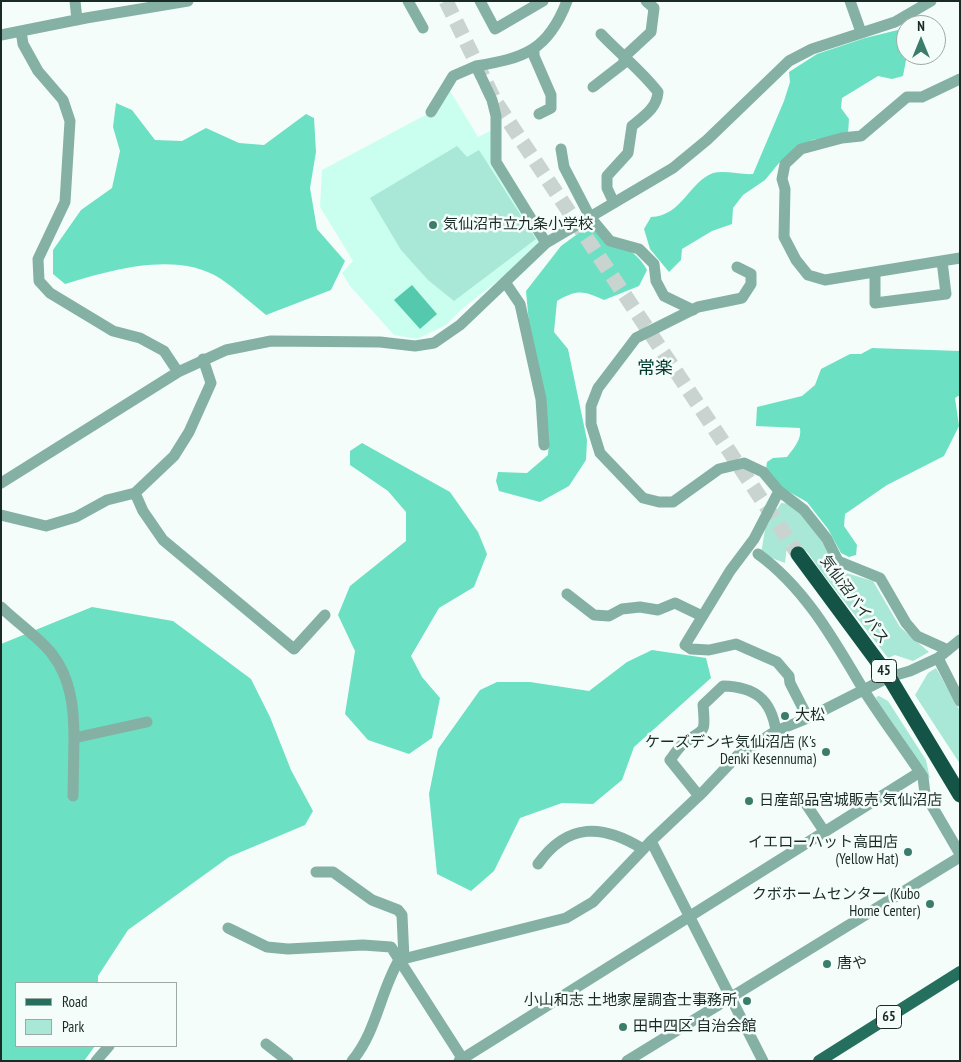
<!DOCTYPE html>
<meta charset="utf-8">
<style>
body{margin:0}
#map{position:relative;width:961px;height:1062px;overflow:hidden;background:#f5fdfa;font-family:"PT Sans Narrow",sans-serif}
canvas{display:block}
.frame{position:absolute;inset:0;border:2px solid #1a2b26;pointer-events:none}
.legend{position:absolute;left:15px;top:982px;width:162px;height:65px;box-sizing:border-box;background:#f5fdfa;border:1px solid #9da9a5;margin:0;padding:6px 9px;list-style:none;font-size:15px;color:#1a2b26}
.legend li{display:flex;align-items:center;gap:10px;height:25px}
.legend b{width:25px;border:1px solid #9da9a5}
.north{position:absolute;left:896px;top:15px;width:50px;height:50px;box-sizing:border-box;background:#f5fdfa;border:1px solid #9da9a5;border-radius:50%;rotate:0deg;font-size:14px;font-weight:700;line-height:20px;text-align:center;color:#1a2b26}
.north::after{content:'';display:block;margin:auto;width:18px;height:22px;background:#3b7c6b;clip-path:polygon(50% 0,100% 100%,50% 72%,0 100%)}
</style>
<div id="map">
<canvas width="961" height="1062"></canvas>
<div class="frame"></div>
<ul class="legend">
<li><b style="height:6px;background:#256f5e"></b>Road</li>
<li><b style="height:14px;background:#a9e8d6"></b>Park</li>
</ul>
<div class="north">N</div>
</div>
<script>
const ctx = document.querySelector('canvas').getContext('2d');
ctx.lineJoin = 'round';
function fill(path, color) { ctx.fillStyle = color; ctx.fill(path, 'evenodd'); }
function trace(path, color, width, dash) { ctx.strokeStyle = color; ctx.lineWidth = width; ctx.lineCap = dash ? 'butt' : 'round'; ctx.setLineDash(dash || []); ctx.stroke(path); }
function drawText(font, color, halo, rows, align = 'center') {
  ctx.font = font + ' "PT Sans Narrow","Noto Sans JP",sans-serif'; ctx.lineWidth = 5; ctx.setLineDash([]); ctx.textBaseline = 'middle'; ctx.strokeStyle = halo; ctx.fillStyle = color; for (const [text, x, y, turn = 0] of rows) {
    ctx.save(); ctx.translate(x, y); ctx.rotate((+turn || 0) * Math.PI / 180); ctx.textAlign = isNaN(turn) ? turn : align; if (halo) ctx.strokeText(text, 0, 0); ctx.fillText(text, 0, 0); ctx.restore();
  }
}
fill(new Path2D(`
 M447,86L478,137L496,128L498,164L546,243L462,309L446,325L417,339L394,335L350,286L342,273L353,261L320,207L322,170L431,112Z`), '#caffef');
fill(new Path2D(`
 M457,146L467,157L479,150L536,239L454,301L428,280L401,250L370,198Z
 M781,503L796,504L843,572L873,581L900,627L929,652L913,661L895,655L888,658L820,570L808,553L797,543L787,546L785,563L761,554L765,529Z
 M936,668L960,711V764L915,695L928,673Z
 M879,696L888,701L926,760L930,779L878,703L876,697Z`), '#a9e8d6');
fill(new Path2D(`
 M906,28L907,55L903,76L892,79L878,76L842,98L841,108L849,119L848,134L812,140L779,163L765,180L743,195L733,208L732,224L712,231L682,249L681,260L669,272L650,249L644,229L651,217C682,216 689,182 713,173C725,170 741,175 753,174L784,101L790,82L789,72L817,54L865,38Z
 M116,103L132,110L155,140L182,141L206,128L239,143L264,145L306,114L314,118L316,152L310,188L317,229L345,261L331,290L266,315C251,303 237,290 221,279C178,250 110,270 65,284L53,274V250L81,210L112,188L120,151L113,127Z
 M587,227C609,239 635,247 647,270L639,286L604,300C583,291 578,289 557,301L554,332L568,349L587,440L586,460L569,486L540,502L499,491L496,481L498,472L527,473L548,455L549,438L529,324L526,291L561,246Z
 M872,348L960,351V395L955,398L959,426L944,456L887,485L845,514L844,526L857,545L856,555L849,557L841,553L828,529L807,502L784,489L766,469L767,462L773,458L787,457C794,448 802,439 800,428L756,426L757,407L802,396L815,385L821,369L850,354H861Z
 M362,443L450,492L478,532L487,554L474,587L439,608L411,656L422,677L440,698L432,738L409,754L368,740L345,714L355,651L338,615L350,586L406,541V512L388,491L350,465V451Z
 M92,607L173,621L251,679L270,717L291,770L313,811L305,825L229,857L128,930L98,976V983H16V1046H95L84,1061H1V644Z
 M652,650L706,658L711,678L634,747L622,780L593,804L562,803L520,818L494,871L471,891L437,874L429,794L438,749L480,690L497,682H530L589,691L627,662Z`), '#6ce0c3');
fill(new Path2D(`
 M412,285L437,314L420,329L394,300Z`), '#54c9ad');
trace(new Path2D(`
 M446,1L495,101L798,554`), '#c9d3d0', 15, [15, 8]);
trace(new Path2D(`
 M75,1L77,20
 M408,1L423,28
 M480,1L495,29L543,1
 M850,1L861,32
 M21,31L23,44L38,71L63,100L70,121L65,202L38,259L39,281L50,293L113,331L140,338L164,351L178,372
 M601,34C620,54 641,70 658,92C657,108 644,116 632,126L628,153L607,176V188L614,203
 M1,35L86,18L188,1
 M534,50V56L551,95V108L539,114
 M476,66C524,58 548,51 567,1
 M960,79L922,97H907L861,136L842,138L801,149L785,164L782,179L785,189L784,237L796,260L808,275L825,280L960,258
 M593,87L624,63V57L651,32L654,8L646,1
 M431,112L453,76L476,66L492,100L496,116V162L546,243
 M561,149L564,167L590,217L610,241L639,249L654,264L656,281L664,296L693,310
 M737,267L751,274V284L742,298L698,307L636,338L598,388L591,406V424L600,453L643,498L659,502H673L719,469L744,463L763,472L779,491
 M875,272V303L946,294L942,261
 M505,282L520,304L541,399L544,445
 M1,483L178,372L226,350L271,341L380,342L415,346L434,343L460,325L546,243L673,168L707,140L789,61L812,49L895,22L931,1
 M135,493L143,511L163,540L294,649L325,615
 M1,515L46,526L76,517L107,500L135,493L174,456L189,432L211,383L203,359
 M758,554C805,588 834,640 863,689C882,719 904,748 923,777L925,794L960,854
 M567,594L594,615L609,616L622,609L640,607L658,610L675,603L702,616
 M1,607C15,621 42,640 52,654C71,678 74,709 74,738
 M938,658L960,701
 M808,718L790,683L789,676L777,662L736,644L709,650L691,649L685,645L730,571L754,539L779,491L804,510L827,539L838,561L880,578L906,623L917,636L948,650
 M73,796L74,738L147,722
 M699,796L670,760C674,755 678,748 683,744C704,727 706,737 703,705L723,686C755,687 771,699 776,731
 M806,804L824,831
 M651,841L763,1061
 M538,864C568,822 603,824 643,849
 M316,872H333L372,900L398,910L402,915L404,959
 M228,928L267,947L288,949L363,945L391,947L464,1061
 M266,1044L288,1061
 M96,1061L109,1046
 M352,1061C377,1031 380,992 399,960L566,918L593,902L651,841L703,792L737,756L776,731L808,718L889,677L910,671L938,658L960,640
 M459,1061L920,772
 M627,1061L960,857`), '#85b1a4', 11);
trace(new Path2D(`
 M819,1061L960,972`), '#256f5e', 12);
trace(new Path2D(`
 M798,554L889,677L960,795`), '#135446', 15);
for (const [x, y, r, color] of [
 [433,225,5,"#3b7c6b"],
 [785,716,5,"#3b7c6b"],
 [826,752,5,"#3b7c6b"],
 [749,801,5,"#3b7c6b"],
 [908,852,5,"#3b7c6b"],
 [930,904,5,"#3b7c6b"],
 [827,964,5,"#3b7c6b"],
 [747,1001,5,"#3b7c6b"],
 [623,1027,5,"#3b7c6b"]
]) { const dot = new Path2D(); dot.arc(x, y, r, 0, 2 * Math.PI); ctx.fillStyle = color; ctx.fill(dot); trace(dot, '#f5fdfa', 2); }
for (const [x, y, w] of [
 [884,671,25],
 [889,1017,25]
]) { const box = new Path2D(); box.roundRect(x - w / 2, y - 11.5, w, 23, 4); ctx.fillStyle = '#f5fdfa'; ctx.fill(box); trace(box, '#1a2b26', 1); }
drawText('bold 14px', '#1a2b26', null, [
 ["45",884,671],
 ["65",889,1017]
]);
drawText('15px', '#1a2b26', '#f5fdfa', [
 ["気仙沼市立九条小学校",443,225],
 ["大松",795,716],
 ["ケーズデンキ気仙沼店 (K's",816,743,"right"],
 ["Denki Kesennuma)",816,760,"right"],
 ["日産部品宮城販売 気仙沼店",759,801],
 ["イエローハット高田店",898,843,"right"],
 ["(Yellow Hat)",898,860,"right"],
 ["クボホームセンター (Kubo",920,895,"right"],
 ["Home Center)",920,912,"right"],
 ["唐や",837,964],
 ["小山和志 土地家屋調査士事務所",737,1001,"right"],
 ["田中四区 自治会館",633,1027]
], 'left');
drawText('15px', '#1a2b26', '#f5fdfa', [
 ["気仙沼バイパス",854,600,54]
]);
drawText('18px', '#003a2f', '#f5fdfa', [
 ["常楽",655,369]
]);
</script>
